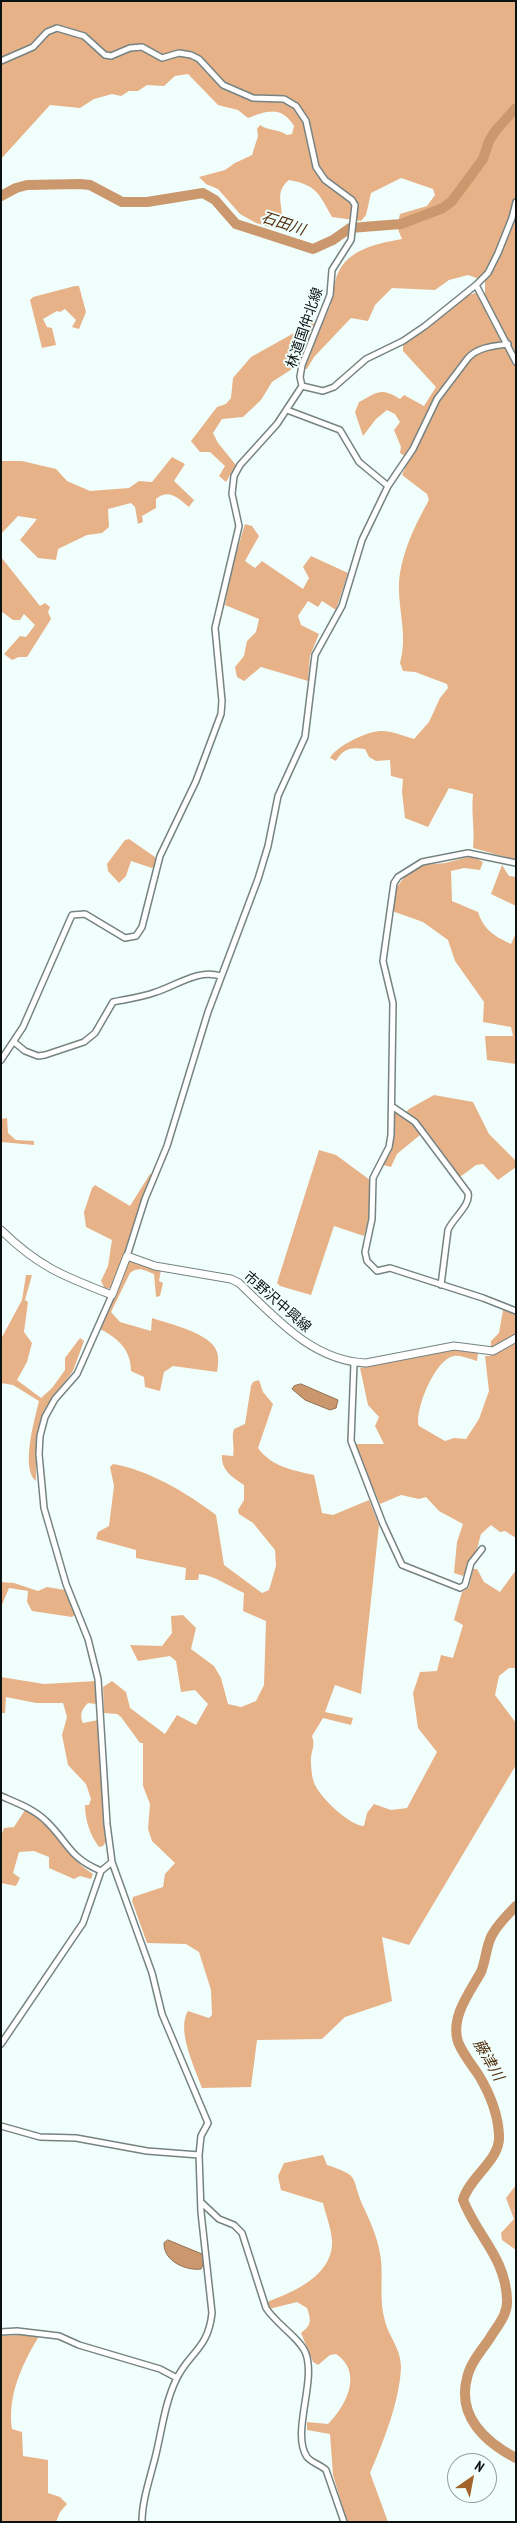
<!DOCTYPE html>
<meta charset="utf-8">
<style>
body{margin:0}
#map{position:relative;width:517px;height:2523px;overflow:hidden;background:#f0fefc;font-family:"PT Sans Narrow",sans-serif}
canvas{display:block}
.frame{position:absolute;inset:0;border:2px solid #0c1111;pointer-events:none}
.north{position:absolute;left:447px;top:2453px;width:50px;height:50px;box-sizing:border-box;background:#f0fefc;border:1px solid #959f9e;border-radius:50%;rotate:33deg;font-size:14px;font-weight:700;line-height:20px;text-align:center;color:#0c1111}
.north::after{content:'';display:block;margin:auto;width:18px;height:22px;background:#a2642a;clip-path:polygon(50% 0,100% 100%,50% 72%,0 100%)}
</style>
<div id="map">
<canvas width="517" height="2523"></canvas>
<div class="frame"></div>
<div class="north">N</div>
</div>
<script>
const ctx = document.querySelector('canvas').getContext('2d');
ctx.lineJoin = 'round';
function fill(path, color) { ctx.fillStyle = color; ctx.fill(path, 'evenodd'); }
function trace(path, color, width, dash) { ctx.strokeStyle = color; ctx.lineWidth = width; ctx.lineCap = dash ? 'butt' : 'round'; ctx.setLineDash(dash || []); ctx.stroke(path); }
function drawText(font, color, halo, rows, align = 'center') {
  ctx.font = font + ' "PT Sans Narrow","Noto Sans JP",sans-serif'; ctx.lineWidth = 4; ctx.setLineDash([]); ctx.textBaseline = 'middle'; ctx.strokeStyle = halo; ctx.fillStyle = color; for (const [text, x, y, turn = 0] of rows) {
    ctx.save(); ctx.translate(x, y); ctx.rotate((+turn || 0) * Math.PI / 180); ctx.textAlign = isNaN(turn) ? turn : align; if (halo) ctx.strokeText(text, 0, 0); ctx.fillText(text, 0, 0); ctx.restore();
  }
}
fill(new Path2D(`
 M1,1H516V860L473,848C475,828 471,814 473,794L449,788L428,827L405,818L402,792L403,779L391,776L390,760L376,761L369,757L365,749C352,747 343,748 336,761L330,758C336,746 369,730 382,731C392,731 404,736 414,739L429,722L440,698L448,688L447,684L415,672L403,671L400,663C408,636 398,610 399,583C401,554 415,525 429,500L427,494L402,475L409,459L400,453L401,447L394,430L400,422L395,414L387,410L376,419L363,436L355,412L359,402C378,392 381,387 400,399L404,395L424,406L436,387L403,351V344L463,297L475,293H485V281L468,275L449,280L435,290L392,288L375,305L368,321L351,318L314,357L307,369L295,367L272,382L261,400L243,417L222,419L213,433L218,443L236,465L226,482L219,476L225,466L210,452H200L191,441L217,407L226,404L231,398L233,378L251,357L294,333L308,323L324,319C332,305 332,298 335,282C342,250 375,244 402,239L397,227L400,214L427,206L435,195L433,189L401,178L371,193L366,215L361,221L332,217C319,194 317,185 289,180C268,196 294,217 273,228L256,223L240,214L218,189L206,184L199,177L225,170L235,163L252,155L258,136L257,129L260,125C269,131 278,129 287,135L292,134L294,126C282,106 268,110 248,118L238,110L218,105L188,74L175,76L164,86L147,85L138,91H129L121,96L112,94L94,99L80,108L50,105L1,159Z
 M75,286H79L86,312L79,329L72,327L76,320L65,309L60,312L57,311L43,319L47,327L52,328L56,345L42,348L30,300L33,297Z
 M172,457L185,464L174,481L194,500L189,507C178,498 169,488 156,499V508L142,516L143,522L138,524L135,507L131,503L108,509L109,527L102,533L87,535L58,549L56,560L38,558L20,540L37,519L18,516L1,534V461H22L56,469L67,481L90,491L129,488L139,481L152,482Z
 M245,524L252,526L259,536L245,561L255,568L262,561L303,589L309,578L303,567L311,556L348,573L336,610L322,601L318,607L308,601L298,616L301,625L319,634L310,656L308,681L261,667L244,681L237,677L235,667L244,656L247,641L256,632L259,619L225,605L232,567Z
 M1,557L40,606L45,603L50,607L48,612L51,619L27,657H19L12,660L4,654L20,636L26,637L35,625L24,614L20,620H13L1,611Z
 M129,839L155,857V866L152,868L131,861L126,876L119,883L108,871L107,864L125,840Z
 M472,856L483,862L480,870L464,868L451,871L452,901L478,912C484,930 494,936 511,944L516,933V1064L487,1060L485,1036H513L511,1027L483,1022L484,1002L455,961L448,940L423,922L392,911L395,889L407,874L422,865L445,863Z
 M502,865L509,876L516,877V906L491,894Z
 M434,1095L473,1102L489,1134L516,1161V1167L498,1180L483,1164L476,1165L460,1177L426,1130L397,1154L391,1167L383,1165L392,1148L393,1114L395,1111L403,1115L409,1109Z
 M7,1118L8,1133L16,1140L34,1141V1145L1,1142V1119Z
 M319,1150L336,1155L370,1180L369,1217L364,1236L334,1226L311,1295L280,1286L277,1283Z
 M150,1174L153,1175L111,1288L105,1289L101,1281L108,1266L112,1240L86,1227L84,1212L92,1188L95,1185L130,1206Z
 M127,1259L161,1270L159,1281L163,1283L160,1296L156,1297L154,1274C144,1270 139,1266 130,1273L111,1312L120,1322L151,1331L152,1318C170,1324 211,1333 217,1352C219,1358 218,1366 217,1372L173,1366L164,1372L160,1391L145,1387L144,1377L131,1371C131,1350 118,1338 100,1329Z
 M26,1275H32L25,1300L28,1302L24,1332L32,1343L27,1362L17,1380L41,1398L52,1388L65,1370V1358L80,1338L84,1341L73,1371L44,1410L36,1447V1481C20,1469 35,1418 39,1401L13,1385L1,1383V1339L22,1300Z
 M503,1310L516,1314V1335L512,1337L516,1340V1538L505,1531L500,1532L491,1525L481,1534L477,1549L463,1576L454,1573L457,1542L463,1524L439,1511L426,1497L419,1499L401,1495L380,1504L354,1444H384L375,1426L379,1417L368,1405L360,1368L455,1348L478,1353L477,1361C470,1359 460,1355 454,1356C435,1359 414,1411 419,1426L445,1441L454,1438L466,1439L479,1419L489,1391L485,1356H490L491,1341L499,1333Z
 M259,1380L263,1392L273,1404L258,1448C272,1467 292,1470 314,1475L322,1513L333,1515L369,1500L379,1525L361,1694L335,1685L325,1712L353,1718L351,1725L323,1718L312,1736C316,1747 310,1752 311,1762C311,1768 312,1779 315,1785C321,1798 350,1826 364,1826L367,1813L374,1804L391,1810L407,1808L437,1752L418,1728L413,1693L420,1672L437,1671L441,1655L453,1658L463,1625L454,1620L462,1592L469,1587L473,1569H477L484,1582L500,1592L516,1570V1668H509L499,1676L495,1695L516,1723V1765L409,1945L382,1937L392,2001L345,2017L322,2039L257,2040L251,2087L202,2088C195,2068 176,2030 188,2011L209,2018L212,2015L211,1990L199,1952L186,1944L147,1943L132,1901L133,1897L163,1887L165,1874L175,1863L152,1841L148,1829L150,1804L143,1786V1743H140L121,1717L117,1714L104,1713L103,1687L112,1681L126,1692L130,1708L165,1734L177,1715L196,1725L208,1704L195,1690L181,1692L176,1661L170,1656L138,1661L130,1645L162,1646L172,1633L171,1616L183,1615L196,1628L191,1649L214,1666L221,1678L228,1704L241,1707L256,1701L264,1685L266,1621L243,1611L244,1593C228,1586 216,1576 199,1574L198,1580H185L186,1568L136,1558V1550L96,1539L98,1532L109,1526L114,1486L110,1467L113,1464C149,1470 187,1493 216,1515L224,1565L262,1593L269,1590L276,1566L275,1550L253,1523L239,1514L238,1510L244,1500V1485C232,1477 221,1470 222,1455L233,1456C235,1446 231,1438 234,1429L245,1424L251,1386L253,1382Z
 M1,1582L14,1583L38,1591L47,1587L65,1590L75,1615L72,1617L32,1611L27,1602L28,1591L9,1588L1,1607Z
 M1,1677L44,1684L96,1681V1704L88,1703C82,1709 79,1715 83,1723L98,1720L107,1840L103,1846L99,1847C90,1835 85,1820 85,1805H89L91,1799L86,1784L68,1765L62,1735L67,1717L63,1703H36L6,1697L5,1713H1Z
 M25,1810C55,1823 65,1857 93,1874L91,1879L80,1876L74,1879L49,1868V1857L34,1851L19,1852L13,1873L20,1878L16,1886L1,1883V1836L4,1828L14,1827Z
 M323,2155L327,2165C362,2177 350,2176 363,2206C371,2223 379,2241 381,2260C383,2280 379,2302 385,2321C389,2337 401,2349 401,2367C400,2400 383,2443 370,2473L388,2522H347L333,2475L330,2434L307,2430V2422L328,2424C347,2405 363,2372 336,2354L330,2355L318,2365L313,2362L301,2333C312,2325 311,2320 307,2308L297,2302L269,2309L267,2304L269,2301C294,2292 330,2276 332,2245C333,2233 326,2216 323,2203L281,2190L278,2176L284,2163Z
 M516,2185V2250L502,2240L501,2233L514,2219L506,2198Z
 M34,2334L38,2338C22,2364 7,2397 12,2429L22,2432L23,2456L48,2460V2493L60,2497L67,2504L60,2512L56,2522H1V2336Z`), '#e7b287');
const water = new Path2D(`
 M301,1384L338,1400L336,1408L330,1410L305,1400L292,1389L294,1386Z
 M168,2240L202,2254L204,2263L201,2269C186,2271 163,2261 164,2243Z`);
fill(water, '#cb976d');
trace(water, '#926f51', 1);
trace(new Path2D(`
 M1,196L16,188L27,185L80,184L90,185L122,202H147L203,193L215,200L236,224L313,249L333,240L350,228L401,224L443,208L452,201L483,159L489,141L496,130L516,108
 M516,1906C507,1915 498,1924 492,1935C486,1946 486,1960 481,1972C470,1992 450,2017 458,2042C463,2054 471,2064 478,2074C489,2092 498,2114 499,2135C501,2160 470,2176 463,2200C477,2236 506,2258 507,2300C508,2315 497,2326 490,2338C482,2350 470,2363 467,2378C457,2416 485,2442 516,2458`), '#cb976d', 10);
const street = new Path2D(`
 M1,61L33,47L47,32L57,28L84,36L105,55L111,56L130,48L142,47L162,58L179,53L191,55L199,59L223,85L253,98L284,99L296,106L306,121L316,167L325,180L352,200L355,205L351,240L332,270L330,295L302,365L300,377L302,386
 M476,285L516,362
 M302,386L323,391L334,387L366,359L403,341L425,326L476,285L488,273L498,253L512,218L516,202
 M287,410L340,430L359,462L388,486
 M516,863L468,853L422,862L398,877L394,883L383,961L393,1003L391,1135L389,1147L373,1178L372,1219L365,1252L367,1261L377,1271L390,1268L483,1298L516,1311
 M14,1042L25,1051L38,1056L45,1055L84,1042L95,1033L113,1002C128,999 143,997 156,992C178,985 197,969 221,976
 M1,1060L23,1027L72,915L85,914L125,938L136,936L142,927L160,856L196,781L221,714L222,701L215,628L239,526L232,494L234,476L240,465L277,424L302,386
 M393,1107L415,1122L468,1193C471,1205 453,1218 448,1230L441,1285
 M127,1256L145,1199L167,1146L208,1012L258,879L268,846L278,796L305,737L315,655L342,606L362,540L388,486L413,449L437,399L468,358C478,347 494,346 508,344
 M112,1295L77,1374L55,1399L45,1417L40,1436L39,1454L44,1508L66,1584L88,1639L98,1679L107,1824L112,1862L152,1973L162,2014L208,2123L201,2136L199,2155L201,2212L212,2313C208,2350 189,2352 176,2380C165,2403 162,2429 156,2454C151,2476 142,2499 142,2522
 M354,1363L351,1441L383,1524L402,1565L460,1588L465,1585L471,1563L482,1549
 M1,1796C17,1803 34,1809 46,1821C69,1843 68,1857 101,1871
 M1,2044L83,1923L101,1871L112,1862
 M1,2126L40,2137L76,2138L147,2151L199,2155
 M202,2203L219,2219L234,2225L242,2233L266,2308C276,2324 301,2339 306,2354C316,2383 291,2433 307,2457C312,2463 321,2465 326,2470L344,2522
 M1,2332L17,2331L59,2336L79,2345L160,2369L177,2378`);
const secondary = new Path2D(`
 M1,1230C39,1267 63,1276 112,1295L127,1256L155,1266L231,1279L239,1283C275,1317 312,1361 366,1363L454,1346L493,1351L516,1338`);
trace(street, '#768382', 8);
trace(secondary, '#768382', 9);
trace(street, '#fff', 5);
trace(secondary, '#fff', 7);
drawText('14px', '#0c1111', '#f0fefc', [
 ["林道国仲北線",305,328,-71],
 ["市野沢中興線",277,1302,41]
]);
drawText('italic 15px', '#502d0c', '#f0fefc', [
 ["石田川",283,224,18],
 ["藤津川",488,2060,60]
]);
</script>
